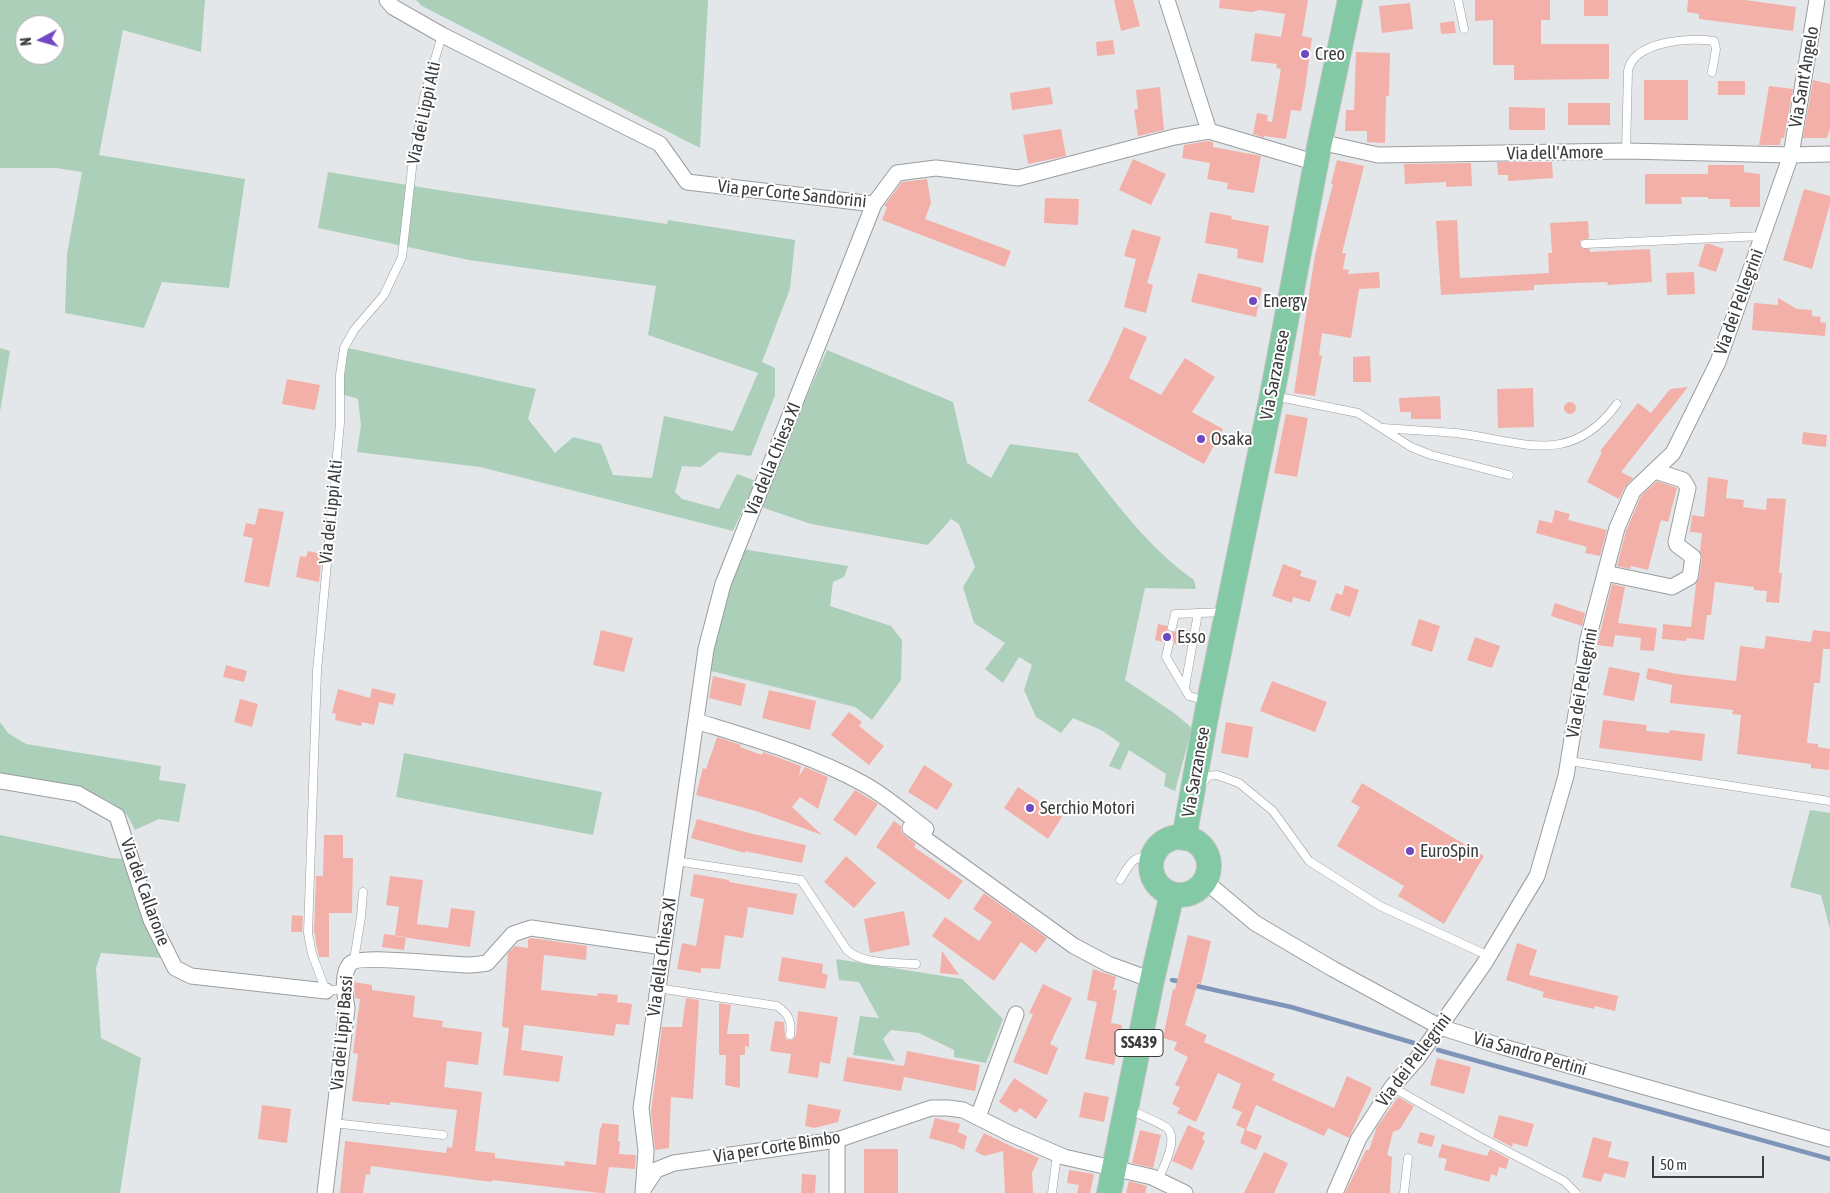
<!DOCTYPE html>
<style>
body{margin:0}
#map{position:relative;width:1830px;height:1193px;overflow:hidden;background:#e4e7ea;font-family:"Asap Condensed",sans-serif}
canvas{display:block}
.north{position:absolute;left:15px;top:15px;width:50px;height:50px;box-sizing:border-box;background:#fff;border:1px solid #b1b1b1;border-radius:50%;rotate:264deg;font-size:14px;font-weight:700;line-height:20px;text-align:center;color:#3b3c3d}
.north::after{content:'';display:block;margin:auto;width:18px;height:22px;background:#7048c1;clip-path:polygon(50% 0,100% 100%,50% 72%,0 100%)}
.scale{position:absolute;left:1652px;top:1156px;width:112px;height:22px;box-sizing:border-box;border:2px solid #3b3c3d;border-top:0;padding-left:6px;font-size:15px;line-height:18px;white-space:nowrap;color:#3b3c3d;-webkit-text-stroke:4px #fff;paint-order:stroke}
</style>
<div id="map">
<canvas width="1830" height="1193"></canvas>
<div class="north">N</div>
<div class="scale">50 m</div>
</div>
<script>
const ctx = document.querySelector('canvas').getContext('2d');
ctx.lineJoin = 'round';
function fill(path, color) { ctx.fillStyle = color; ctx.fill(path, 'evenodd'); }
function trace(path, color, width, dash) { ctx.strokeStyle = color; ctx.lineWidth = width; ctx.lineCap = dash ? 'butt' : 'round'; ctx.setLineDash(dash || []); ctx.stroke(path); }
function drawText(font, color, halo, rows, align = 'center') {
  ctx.font = font + ' "Asap Condensed",sans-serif'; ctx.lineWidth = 4; ctx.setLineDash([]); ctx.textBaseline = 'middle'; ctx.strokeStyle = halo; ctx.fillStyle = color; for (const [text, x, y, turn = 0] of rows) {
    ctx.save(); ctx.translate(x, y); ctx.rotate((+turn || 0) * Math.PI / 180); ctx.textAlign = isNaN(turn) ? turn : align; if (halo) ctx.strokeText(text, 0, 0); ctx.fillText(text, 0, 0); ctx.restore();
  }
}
fill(new Path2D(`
 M0,0H205L201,52L123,30L99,155L245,179L229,288L162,282L144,328L65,313L67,254L82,172L56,168H0ZM25,25H55V55H25Z
 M416,0H708L700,148L422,6Z
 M328,172L438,190L667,224L668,220L795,240L790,289L762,362L775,368V395L751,456L719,452L701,467L682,466L675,492L682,499L719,509L737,474L756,481L733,531L480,467L357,452L361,425L358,399L342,394L348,348L536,389L528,419L555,453L573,437L601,444L613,475L652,478L664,416L733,431L758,373L648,335L656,286L469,260L318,228Z
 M0,348L10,351L0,412Z
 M827,350L953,402L967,463L991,478L1010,444L1077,453C1113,499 1146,546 1194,580L1196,589L1145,588L1125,680L1174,713L1192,728L1175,791L1164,786L1166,774L1129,750L1120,770L1109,766L1120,743L1101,730L1073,718L1061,733L1036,717L1024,690L1032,665L1019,657L1003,683L985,669L1005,643L974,623L963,587L975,567L959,524L951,519L928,545L811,524L764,508L760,505Z
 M742,549L848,566L844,577L833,582L830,606L891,626L902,640L901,680L872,720L855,707L707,670L726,586Z
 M0,722L8,733L26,744L161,766L159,780L186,784L179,822L159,819L135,830C132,824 129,817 125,813C98,786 37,780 0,773Z
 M404,753L602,792L593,835L396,797Z
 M1810,810L1830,813V929L1821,895L1790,887Z
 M0,835L111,858L124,859L146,926L162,958L101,953L96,968L101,1038L141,1058L120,1193H0Z
 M836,959L962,979L1003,1019L986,1063L954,1057V1050L919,1033L891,1030L883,1039L895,1061L853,1055L860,1016L879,1018L859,982L839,980Z`), '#accfb9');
trace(new Path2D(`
 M1172,980L1182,982
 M1192,985L1291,1007L1414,1043
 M1438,1050L1830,1159`), '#7e94b8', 4.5);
fill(new Path2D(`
 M1114,0H1133L1140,26L1121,31Z
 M1220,0H1308L1302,36L1312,38L1305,89L1301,111L1291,110L1286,139L1264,136V138L1253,134L1257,113L1268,115L1267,121L1272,122L1281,69L1276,68L1277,64L1251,61L1255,33L1281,37L1285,14L1260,10L1252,12L1219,8Z
 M1475,0H1550V20H1541V44H1609V79L1514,80V65H1493V20L1475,21Z
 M1584,0H1608V16H1584Z
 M1688,0H1745L1796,7L1793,31L1699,19V14L1687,12Z
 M1410,3L1413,29L1382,33L1379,6Z
 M1454,21L1456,33L1441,34L1440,23Z
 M1113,40L1115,54L1097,56L1096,42Z
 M1356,52L1390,53L1389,96H1386L1385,143L1367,142V131H1345L1346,110H1354Z
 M1644,80H1688V120H1644Z
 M1813,80L1830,84V128L1827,138H1803Z
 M1718,81H1745V95H1718Z
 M1769,86L1793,89L1784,138H1781L1780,145H1759Z
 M1050,87L1053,104L1012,110L1010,93Z
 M1160,87L1164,130L1138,136L1134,110L1138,109L1136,90Z
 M1568,103H1610V125H1568Z
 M1509,107L1545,108V130H1509Z
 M1061,129L1066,156L1028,164L1023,135Z
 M1208,141L1213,142V147L1261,156L1254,193L1227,189L1228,183L1207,179L1210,163L1182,158L1184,145Z
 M1133,159L1166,174L1151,205L1119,190Z
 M1337,160L1364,166L1342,253H1346L1343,269L1349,270L1348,274L1379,272L1380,288L1359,289L1351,338L1322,333L1319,355L1322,356L1315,396L1294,393L1315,255L1333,184H1331Z
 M1497,162H1552L1553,178L1508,181V175H1498Z
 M1471,163L1472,186L1446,187V182L1405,184L1404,164Z
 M1708,165H1744V172L1760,174V207H1730V199H1708V197H1681L1682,204H1645V174H1708Z
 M927,179L931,203L925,219L1011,251L1005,267L882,220L887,207L884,206L902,182Z
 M1804,189L1830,196V204L1812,269L1783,260Z
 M1045,198L1079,199L1078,225L1044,223Z
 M1210,212L1232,216L1231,219L1269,226L1263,263L1237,258L1238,249L1205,243Z
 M1457,220L1460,278L1549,273L1548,253H1552L1550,223L1588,221L1589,238L1580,241L1581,247L1590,249V252L1650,249L1652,282L1608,285L1607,282L1578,283L1534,285V290L1441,295L1436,221Z
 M1132,229L1161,237L1147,283L1153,285L1146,313L1124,307L1136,259L1124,256Z
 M1705,244H1710L1724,249L1716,272L1698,266Z
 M1694,272L1695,294L1667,295L1666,273Z
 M1198,273L1262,288L1256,317L1191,302Z
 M1778,298L1797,309L1812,310V316L1821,317L1820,322L1826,323L1825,336L1752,330L1754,303L1778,305Z
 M1124,327L1147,337L1129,378L1161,395L1185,358L1215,377L1192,412L1223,429L1204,464L1088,401L1108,363Z
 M1370,356L1371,382H1353V357Z
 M287,379L320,385L315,410L282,404Z
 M1688,387L1621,472L1633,478L1625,487L1619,499L1587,482L1602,452L1600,451L1638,403L1651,413L1670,389Z
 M1533,388L1534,427L1498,428L1497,389Z
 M1440,396L1441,419H1411V412H1400L1399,398Z
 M1564 408a6 6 0 1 1 12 0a6 6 0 1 1-12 0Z
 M1286,414L1308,418L1297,477L1274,473Z
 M1803,432L1827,435L1826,447L1802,444Z
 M1708,477L1728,480L1726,498L1744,500L1743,507L1766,510L1767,498L1786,499L1779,573H1782L1779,603L1766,602L1767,591L1754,590V587L1715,582L1711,615H1707L1704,640L1687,638L1686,641L1662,639L1663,624L1691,627L1696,584L1699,578L1702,558L1700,551L1702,533L1690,532L1692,515L1704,517Z
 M1657,481L1677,488L1668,522L1661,520L1648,570L1631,566L1630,569L1617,566L1626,531L1641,496Z
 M259,508L284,512L269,587L244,582L253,538L243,536L246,523L255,525Z
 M1555,510L1570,514L1568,520L1607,530L1600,556L1585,553L1587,547L1536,533L1539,520L1552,523Z
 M308,551L322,554L319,582L296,577L300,556L306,557Z
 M1283,564L1302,571L1300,576L1317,581L1310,602L1293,597L1292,603L1272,596Z
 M1612,584L1625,587L1618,623L1657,628L1654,651L1640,650L1641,638L1615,635L1613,647L1597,645Z
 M1345,585L1359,590L1350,617L1330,610L1336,593L1342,595Z
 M1555,603L1585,613L1582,626L1551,616Z
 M1419,619L1440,626L1432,652L1411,645Z
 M1158,624L1167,626L1168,631L1171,633L1176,631L1178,628L1188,630L1185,646L1175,644L1173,639L1170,637L1165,639L1163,642L1155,640Z
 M601,630L633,638L624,672L593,665Z
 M1813,630L1830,632V649H1823L1820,683H1814L1807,743L1818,744V747L1830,749L1829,770L1811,768V764L1737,754L1741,715L1732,714L1733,710L1670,703L1672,685L1646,679L1648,668L1677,674L1736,681L1740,646L1764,649L1766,636L1811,642Z
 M1475,637L1500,646L1492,668L1467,660Z
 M226,665L247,671L244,682L223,677Z
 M1609,667L1640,673L1634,701L1603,695Z
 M713,676L746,684L741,706L709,698Z
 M1272,681L1327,702L1315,732L1260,711Z
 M372,688L396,694L393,705L379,702L374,725L362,722L361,726L335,720L336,714L332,713L338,689L370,698Z
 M769,690L816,701L810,730L762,718Z
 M240,699L258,704L252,727L234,722Z
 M849,712L862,722L859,726L884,746L869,765L831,735Z
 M1603,720L1647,725L1646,731L1669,733L1670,730L1705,734L1702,761L1599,748Z
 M1226,722L1253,727L1248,758L1221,753Z
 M717,737L741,745L740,747L762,755L763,752L801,766L799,776L805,767L828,777L818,809L800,797L792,807L822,835L756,811L696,795L703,768L706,769Z
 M924,765L953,784L937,810L908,792Z
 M1362,783L1484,856L1444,924L1398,896L1404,886L1337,846L1360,807L1351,802Z
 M1018,787L1062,817L1048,839L1004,808Z
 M855,790L878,804L856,836L833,820Z
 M697,819L753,834L806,845L802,863L745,851V853L691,838Z
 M894,821L901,826V831L904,835L916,844L914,847L963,881L949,900L876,847Z
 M324,835H343V858H353L352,913H329V957H319L316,943L315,933H314L316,876H323Z
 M846,856L876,883L854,908L824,882Z
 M694,874L729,880V882L797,894L793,915L748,907L743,938L725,935L720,969L701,968V973L677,969L682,943L696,946L704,899L690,896Z
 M390,876L423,880L417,924L448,928L451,908L475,911L470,947L395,936L399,907L386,905Z
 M984,893L1047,938L1036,953L1021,942L994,981L932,936L945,917L979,941L992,922L973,909Z
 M904,911L910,945L870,953L864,919Z
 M292,915L303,916L302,932H291Z
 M384,934L406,937L404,950L382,947Z
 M1188,935L1211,941L1201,984L1198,983L1185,1025L1207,1035L1204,1042L1275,1074L1272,1080L1334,1108L1347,1076L1372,1088L1349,1138L1328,1128L1324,1136L1256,1105L1246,1130L1262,1136L1256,1150L1240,1143L1245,1129L1236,1125L1242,1112L1232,1108L1241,1084L1218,1073L1196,1122L1177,1113L1180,1108L1172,1104L1180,1087L1175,1085L1188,1057L1174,1050L1177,1042L1163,1038L1173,989L1175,990Z
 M532,938L587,946L586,960L544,955L541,990L597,996L598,993L618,995L617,1002L632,1004L629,1025L616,1024L614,1036L524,1025L521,1050L563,1056L559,1082L503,1075L509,1028L502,1027L508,953L515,946L528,948V939Z
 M1517,943L1537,950L1529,975L1618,996L1615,1011L1595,1006L1594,1009L1542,997L1544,992L1506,980Z
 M942,951L959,975L940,973Z
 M782,957L823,964L822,973L828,975L825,989L778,981Z
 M1093,969L1116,977L1113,990H1117L1111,1023L1122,1025L1114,1065L1085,1059L1097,1002L1087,1000Z
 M354,982L372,985V990L415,996L413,1017L443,1021L442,1027L482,1032L478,1065L447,1061L444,1087L482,1092L475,1151L495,1153V1158L564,1166L565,1161L596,1165L600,1128H601L602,1123L619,1125L618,1141H620L619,1154L636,1155L635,1169L609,1167L605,1193H601L492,1180V1182L371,1166L370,1175L366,1174L363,1193H340L345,1141L446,1153L447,1147L452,1148L457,1110L390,1102V1105L352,1101L358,1054L353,1053L360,999L355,998Z
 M1043,984L1072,998L1050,1044L1058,1048L1047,1075L1013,1062L1033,1014L1029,1013Z
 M686,998L699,1000L693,1099L671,1097L669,1148L655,1150L651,1112L662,1027H682Z
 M719,1003L731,1005L727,1034H749V1047L745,1046V1055H740V1088L725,1085L726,1055H719Z
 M798,1011L838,1017L830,1064L820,1062L818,1078L788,1073L791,1054L770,1051L775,1021L784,1022L785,1037L787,1040H792L796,1036Z
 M907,1051L980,1065L975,1091L904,1077L901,1091L843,1081L847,1057L904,1066Z
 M1437,1058L1471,1067L1464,1094L1430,1085Z
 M1014,1078L1048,1100L1036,1119L1020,1108L1016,1113L999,1102Z
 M1084,1092L1109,1097L1104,1122L1079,1117Z
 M1398,1097L1414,1106L1400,1129L1393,1132L1387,1155L1392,1157L1390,1193H1345L1366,1150H1369L1377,1127Z
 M808,1104L841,1110L838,1122L814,1128L805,1126Z
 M262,1105L291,1109L287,1143L258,1139Z
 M1499,1115L1534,1124L1527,1147L1513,1143L1512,1147L1493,1137Z
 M935,1118L960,1124L958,1132L967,1136L964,1150L954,1145L929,1138Z
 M1188,1125L1205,1133L1202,1139L1205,1141L1192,1170L1172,1161Z
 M1140,1130L1161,1135L1153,1168L1132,1163Z
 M1420,1132L1435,1136L1432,1147L1417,1143Z
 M984,1133L1019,1150V1149L1039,1158L1032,1173L1033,1193H1005L1003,1151L984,1156L975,1151Z
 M1593,1137L1612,1142L1608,1157L1629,1162L1625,1178L1604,1173L1601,1182L1582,1177Z
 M1442,1144L1487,1156L1490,1149L1509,1159L1506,1169L1499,1167L1497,1176L1491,1174L1489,1182L1444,1170L1447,1159L1438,1157Z
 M864,1149H898V1193H864Z
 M1264,1152L1288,1163L1274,1193H1244Z
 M1069,1170L1094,1174L1090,1193H1077L1079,1185L1067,1183Z
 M802,1174L816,1175L815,1193H801Z
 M1129,1181L1147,1186L1145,1193H1126Z`), '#f3b0a8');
const lane = new Path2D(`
 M1458,0L1464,29
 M1626,151L1628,71C1633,41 1690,37 1714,41L1716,49L1712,72
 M1585,244L1763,236
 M1274,396L1358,413L1411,447L1431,455L1509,475
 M1383,428C1407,430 1432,431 1456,433C1522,441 1570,468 1617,404
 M1172,627L1175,614L1225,612
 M1169,643L1166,657L1189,696L1207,701
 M1185,687L1198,613
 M1569,761L1830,801
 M1202,784L1208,776L1217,775L1239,783L1273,811L1309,861L1380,906L1489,956
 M676,861L801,880L847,950C863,965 894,962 916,964
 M1120,880C1131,863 1131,856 1153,856
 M354,960L361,917L363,892
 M657,988L777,1006C789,1014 792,1021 790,1035
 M343,989L326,991L312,954L308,933L317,671L340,423V375L344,348L354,330L384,295L402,257L412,168L424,97L442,35
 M1392,1087L1480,1137L1564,1181L1576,1193
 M1128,1109C1138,1114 1159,1122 1167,1128C1179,1139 1163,1168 1158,1180
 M333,1123L443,1135
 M1052,1193L1057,1154
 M1404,1193L1408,1158`);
const street = new Path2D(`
 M387,0L393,7L442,35L660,144L687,182L874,204L897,173L936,168L1018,178L1174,137L1209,131L1317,163
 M1167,0L1209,131
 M1320,142L1378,155L1626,151L1791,155L1830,154
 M1605,573L1672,587L1690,577L1693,557L1677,545L1676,542L1688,488L1683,480L1655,471
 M696,721C754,739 811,755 864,784C886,796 906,814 926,829
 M0,781L78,794L117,816L151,920L175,968L191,976L326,991
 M910,828L1074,946L1108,964L1152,980
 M1205,881L1255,923L1333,969L1440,1027L1500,1046L1830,1139
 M978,1117L1016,1014
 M644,1188L656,1170L674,1163L837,1140L931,1108H948L963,1110L1011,1134L1064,1157L1152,1177L1185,1193
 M325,1193L347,1008C345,996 341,974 350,964C358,954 450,965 468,965C474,965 481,964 487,963L513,934L531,928L663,947
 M643,1193L646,1151L641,1108L706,649L723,584L874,204
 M837,1193V1140
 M1335,1193L1359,1138L1392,1087L1417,1059L1484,964L1537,876L1566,776L1588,639L1617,528L1633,491L1673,453L1718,362L1791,155L1817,0`);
const primary = new Path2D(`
 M1151 866a29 29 0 1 1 58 0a29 29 0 1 1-58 0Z
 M1184,838L1209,701L1272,395L1320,142L1350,0
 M1109,1193L1152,980L1172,894`);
trace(lane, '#9a9d9f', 9);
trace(street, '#9a9d9f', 17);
trace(primary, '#c4c4c5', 26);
trace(lane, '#fff', 8);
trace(street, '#fff', 15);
trace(primary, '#83c9a6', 24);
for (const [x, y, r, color] of [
 [1305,54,5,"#7048c1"],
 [1253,301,5,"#7048c1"],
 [1201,439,5,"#7048c1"],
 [1167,637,5,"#7048c1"],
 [1030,808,5,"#7048c1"],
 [1410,851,5,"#7048c1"]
]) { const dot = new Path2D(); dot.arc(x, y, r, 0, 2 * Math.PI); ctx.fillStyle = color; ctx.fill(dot); trace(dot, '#fff', 2); }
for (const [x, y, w] of [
 [1139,1043,48]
]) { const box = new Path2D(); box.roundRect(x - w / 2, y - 13.5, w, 27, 4); ctx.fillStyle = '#fff'; ctx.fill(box); trace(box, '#3b3c3d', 1); }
drawText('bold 16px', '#3b3c3d', null, [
 ["SS439",1139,1043]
]);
drawText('18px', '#3b3c3d', '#fff', [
 ["Creo",1315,54],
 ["Energy",1263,301],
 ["Osaka",1211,439],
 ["Esso",1177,637],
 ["Serchio Motori",1040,808],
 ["EuroSpin",1420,851]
], 'left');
drawText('18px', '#3b3c3d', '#fff', [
 ["Via Sant'Angelo",1804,77,-80],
 ["Via dei Lippi Alti",424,113,-78],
 ["Via dell'Amore",1555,153,-1],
 ["Via per Corte Sandorini",792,194,6],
 ["Via dei Pellegrini",1739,302,-70],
 ["Via Sarzanese",1275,375,-79],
 ["Via della Chiesa XI",773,459,-68],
 ["Via dei Lippi Alti",331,512,-84],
 ["Via dei Pellegrini",1582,683,-80],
 ["Via Sarzanese",1196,772,-80],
 ["Via del Callarone",145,892,70],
 ["Via della Chiesa XI",662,957,-82],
 ["Via dei Lippi Bassi",342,1033,-85],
 ["Via Sandro Pertini",1530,1054,16],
 ["Via dei Pellegrini",1414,1060,-53],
 ["Via per Corte Bimbo",777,1147,-9]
]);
</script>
